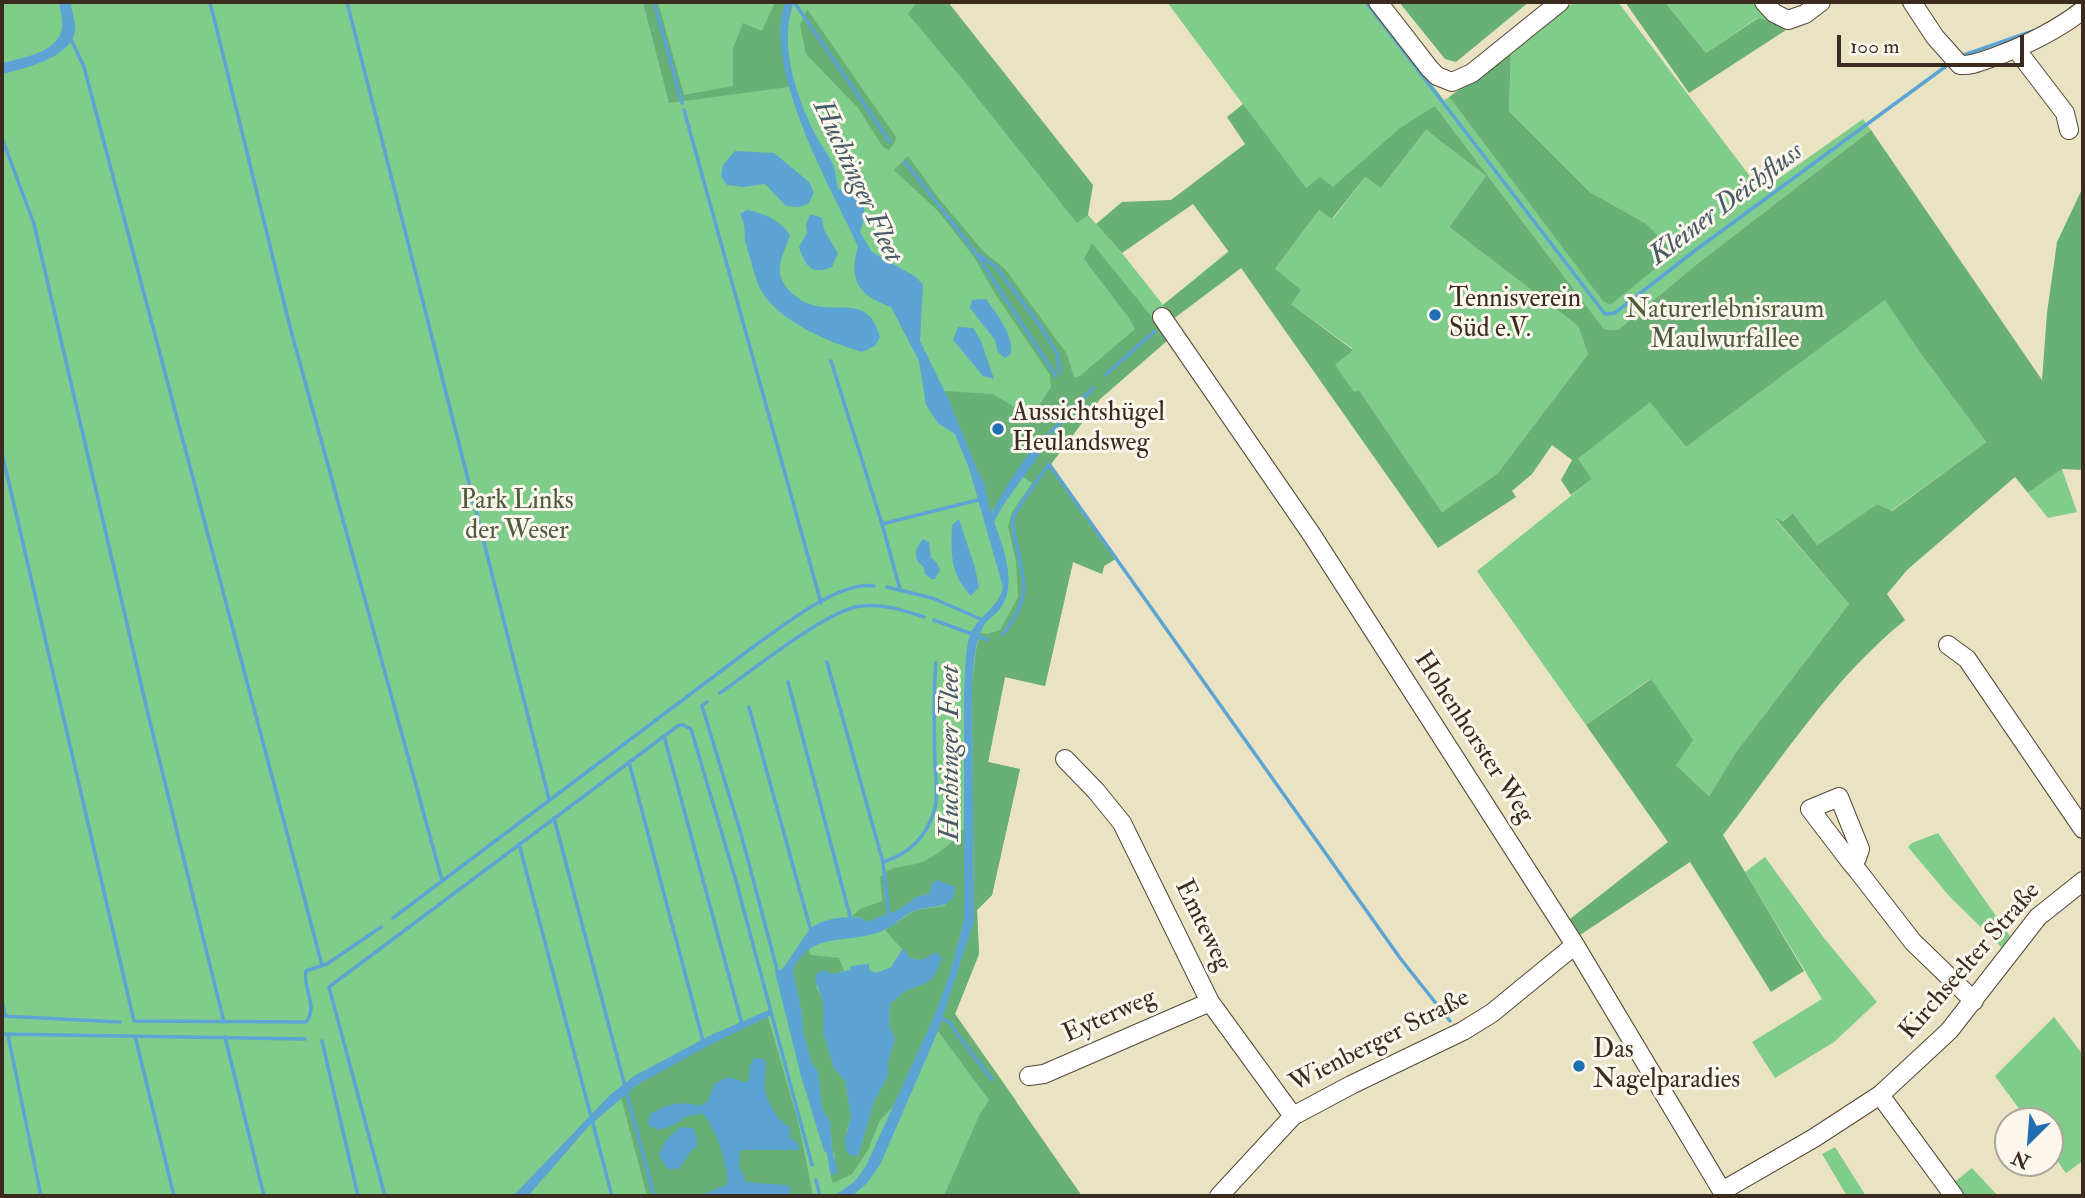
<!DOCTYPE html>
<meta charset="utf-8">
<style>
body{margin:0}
#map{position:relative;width:2085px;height:1198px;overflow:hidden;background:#eae3c3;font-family:"IM FELL Double Pica",serif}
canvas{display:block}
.frame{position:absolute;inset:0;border:4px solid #3b2a1e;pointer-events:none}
.north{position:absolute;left:1994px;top:1107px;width:70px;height:70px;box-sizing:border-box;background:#fbf7ec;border:2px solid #aea59a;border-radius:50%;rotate:205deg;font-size:19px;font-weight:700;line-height:28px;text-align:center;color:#3b2a1e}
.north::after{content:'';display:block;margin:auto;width:24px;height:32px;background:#1f6fb2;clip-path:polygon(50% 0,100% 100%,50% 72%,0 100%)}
.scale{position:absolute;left:1837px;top:35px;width:187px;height:32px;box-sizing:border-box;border:4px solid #3b2a1e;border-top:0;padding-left:9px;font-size:21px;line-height:24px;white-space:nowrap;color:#3b2a1e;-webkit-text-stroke:5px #fbf7ec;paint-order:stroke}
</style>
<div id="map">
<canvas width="2085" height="1198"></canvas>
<div class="frame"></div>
<div class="north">N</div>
<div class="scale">100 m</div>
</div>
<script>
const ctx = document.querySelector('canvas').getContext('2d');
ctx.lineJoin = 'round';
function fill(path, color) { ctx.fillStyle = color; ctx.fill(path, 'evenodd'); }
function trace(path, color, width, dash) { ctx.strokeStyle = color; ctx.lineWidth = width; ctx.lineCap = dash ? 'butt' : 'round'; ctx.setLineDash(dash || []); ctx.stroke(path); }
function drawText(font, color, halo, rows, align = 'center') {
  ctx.font = font + ' "IM FELL Double Pica",serif'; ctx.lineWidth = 6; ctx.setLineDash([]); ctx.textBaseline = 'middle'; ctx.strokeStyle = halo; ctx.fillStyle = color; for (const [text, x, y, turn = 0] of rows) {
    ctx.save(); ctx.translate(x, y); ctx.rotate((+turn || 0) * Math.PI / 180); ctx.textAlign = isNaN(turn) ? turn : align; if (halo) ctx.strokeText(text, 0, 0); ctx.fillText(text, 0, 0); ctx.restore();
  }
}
fill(new Path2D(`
 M2,2H920L1088,215L1122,253L1163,305L1305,188L1167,2H1369L1444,100L1449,97L1603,300L1610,305L1645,223L1590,192L1509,111L1511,52L1574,2H1618L1761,191L1863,119L1871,130L1697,264L1618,330L1604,329L1435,106L1241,268L1173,319L1180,329L1100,399L1051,464L1117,558L1104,566L1102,574L1073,562L1045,686L1005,677L988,762L1020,769L992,895L977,910L979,954L955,1014L1017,1102L963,1196H2Z
 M1665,2H1759L1770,21L1757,18L1706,53Z
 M1426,130L1486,176L1449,227L1578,326L1588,354L1497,474L1442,512L1359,390L1354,393L1334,364L1353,349L1291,304L1275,269L1319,210L1333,219L1365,177L1381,188Z
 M1886,299L1919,351L1986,442L1891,511L1877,504L1817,545L1793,513L1782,521L1776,520L1849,604L1736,752L1709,796L1676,765L1650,679L1586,725L1477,571L1592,479L1577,460L1650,401L1686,447Z
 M2062,469L2077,512L2048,518L2028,493Z
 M1938,833L2010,936L2002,948L1950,897L1908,847L1912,843Z
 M1765,857L1824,938L1877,1002L1834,1042L1775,1078L1752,1042L1822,999L1745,872Z
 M2054,1017L2083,1055V1161L2066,1173L2050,1151V1121H2028L1995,1076Z
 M1835,1147L1866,1196H1847L1822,1154Z
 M1972,1168L1998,1196H1962L1952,1184Z`), '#80cc8a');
fill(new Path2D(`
 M643,2H658L684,95L733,86V48L743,23L762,31L775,2H785C776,30 783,58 789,87L669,103Z
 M917,2H948L1093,185L1088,215L1077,223L964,81L908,14Z
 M1399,2H1529L1456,62L1445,59Z
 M1625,2H1665L1706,53L1758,18L1770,21L1786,30L1689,93Z
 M807,9L896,137L895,142L889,150L883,147L858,108L806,54L800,25Z
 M1511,52L1509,111L1590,192L1645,223L1675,253L1610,305L1603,301L1449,97Z
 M1243,104L1306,188L1320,177L1333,187L1399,129L1435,106L1604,329L1618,330L1697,264L1871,130L2042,380L2047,313L2057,242L2083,187V470L2062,469L2028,493L2015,477L1907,570L1887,594L1905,620C1832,679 1780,761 1723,835L1804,971L1771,992L1690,862L1580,935L1570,919L1668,842L1586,725L1651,679L1693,740L1676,765L1709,796L1736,752L1849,604L1775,518L1783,521L1793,513L1817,545L1877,504L1892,511L1986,442L1919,351L1885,300L1686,447L1650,402L1578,459L1592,479L1571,495L1561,480L1572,460L1552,445L1532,474L1512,491L1516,497L1438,548L1241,268L1173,319L1163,305L1229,252L1193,204L1122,253L1096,224L1122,202L1171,200L1245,144L1227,117ZM1426,130L1486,176L1449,227L1578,326L1588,354L1497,474L1442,512L1359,390L1354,392L1335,365L1353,350L1291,304L1301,290L1275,269L1319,210L1332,219L1365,177L1381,188Z
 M908,156L940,200L984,252L1005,269L1067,354L1074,378L1080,376L1135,329L1129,318L1084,259L1092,243L1155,321L1167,341L1100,399L1051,464L1117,558L1104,566L1102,574L1073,562L1045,686L1005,677L988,762L1020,769L992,895L977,910L979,954L955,1014L1082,1196H944L979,1116L989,1100L938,1031L974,921L972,684L976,651L980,633L987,634L1000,630L1018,597L1016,562L1008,526L1012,512L1032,483L1023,477L1048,442L1052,431L992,511H990L984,482L978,472L945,391L992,394L1032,417L1051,387L1050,375L997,297L974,257L938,211L894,170Z
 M965,827L964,920L950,973L934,1017L893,1107L880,1120L868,1150L852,1174L833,1183L830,1173L833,1175L835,1156L832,1149L830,1121L822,1110L818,1072L811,1062L804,1035L801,1009L793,969L799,957L808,949L811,955L839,958L844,971L832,974L816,986L823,1001V1032L834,1068L845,1081L851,1118L847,1129L858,1156L874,1102L888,1075V1063L895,1039L889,1025L890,1004L905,991L924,984L921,960L910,958L885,930L916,910L944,906L955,893L932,884L929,894L918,896L898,910L866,922L864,919L852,916L860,909L882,901L880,877C893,864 906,868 922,862C939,855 954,841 965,827Z
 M768,1017L798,1121L813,1196H647L621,1097C665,1064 718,1040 768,1017Z`), '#68b076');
fill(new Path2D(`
 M59,2H71C71,11 76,21 75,30C72,58 23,69 2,74V63C21,58 50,54 60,35C65,26 60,11 59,2Z
 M785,2H794C778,43 796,96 815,134C820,145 830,156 834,167C836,174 836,182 838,189L855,190C868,204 866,215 860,232L872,252L916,277L923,285L920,341L947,396L978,472L984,482L990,511H993C1008,482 1028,450 1053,429C1039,463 1010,489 994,522C1003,546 1017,583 1002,606C998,614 988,618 984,625C974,642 974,665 972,683L974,921L938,1031L880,1165L867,1183L852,1196H834L854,1182L865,1168L934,1017L950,973L964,920V690C966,673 964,649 971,633C979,615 999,608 1003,587L969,468L955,434L938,423L926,405L919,361L891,307C858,295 848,280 858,246C829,184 763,70 785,2Z
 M735,151L774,153L809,182L814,193L808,204L799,207L786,206L765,184L743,187L727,185L721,176L723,165Z
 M747,210C763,213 781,220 790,235C787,245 781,256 780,266C777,284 797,301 813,305C840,313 869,295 880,337L875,346L862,352C829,342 776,321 759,287C757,283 746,244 745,240C744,227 746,227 740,214Z
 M810,214L822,218L824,230L838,253L832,267C811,276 805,265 799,247L807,233L806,225Z
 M986,299C998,316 1013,333 1011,354L1005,358L998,352L995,340L970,308L972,300Z
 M958,327L973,328L981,341L994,379L983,376L953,340Z
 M959,519L975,568L979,587L971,596C950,573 951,555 952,525Z
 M923,539L929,542L931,557L937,563L940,570L935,579H931L925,574L924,567C913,560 914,549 923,539Z
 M937,880L955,887C955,910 932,905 917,910C905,913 896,925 884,930C851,946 815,928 793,969L801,1009L804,1035L811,1062L818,1072L822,1109L830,1121L832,1149L838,1172L833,1175L830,1173L827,1153L824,1151L801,1076L775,972C786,969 787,961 794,952C797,947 807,933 810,929C822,918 849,915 864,919L866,922L898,910L918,896L929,894L932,884Z
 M903,948L910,958L921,960L937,952L942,959L933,978L924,984L905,991L890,1004L889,1025L895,1039L888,1063V1075L874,1102L858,1156L849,1155L846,1150L845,1138L851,1118L845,1081L834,1068L823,1032V1002L815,979L817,973L824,970L832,974L850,970L851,966L869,964V970L876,973L891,967Z
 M771,1009L773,1013L768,1017L715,1042L637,1085L588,1127L528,1196H513L610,1095L634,1076L711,1035Z
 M754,1058L765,1059C767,1069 764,1079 765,1089C766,1101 779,1122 790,1127V1138L798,1143L799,1150H740L739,1166L746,1182L787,1185L791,1190L788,1196H699L728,1184C725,1158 718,1133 703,1113L685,1117L676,1124L658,1130L648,1125L650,1114C668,1104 680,1100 700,1106L708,1101L714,1084L728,1077L748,1083L750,1065Z
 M681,1127L693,1128L697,1137V1146L690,1152L679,1169H668L659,1156C663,1142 670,1135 681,1127Z`), '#5ca4d3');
trace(new Path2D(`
 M210,2L290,327L442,880
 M347,2L549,799
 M654,2L682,103
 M794,2L890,142
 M1366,2L1605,314L1615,313L1693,252L1949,64
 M2070,9L2079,2
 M69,35L84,67L322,965
 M1961,56L2033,31
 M684,110L821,603
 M2,138L34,224L148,714L224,1022
 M905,162L975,252L1056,376
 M979,255L996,267L1041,327L1057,354L1060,372
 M831,361L882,524L982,499
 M1105,375L1155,331
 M1051,432L1093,388
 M2,453L134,1021
 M882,524L900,589
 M887,587L932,598L983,620
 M934,620L988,640
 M1003,634C1030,598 1026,588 1017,547C1015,539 1012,527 1013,519C1016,507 1041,476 1049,464L1400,958L1450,1021
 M827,662L883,862L889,917
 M788,682L851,920
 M720,693C750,672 828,609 861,606C884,604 903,610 924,617
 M707,702L702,706L741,834L778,973
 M749,707L811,931
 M664,736L742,1024
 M629,762L703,1041
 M554,818L654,1196
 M519,844L612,1196
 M883,862C908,855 927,836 934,811C939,796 935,777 935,762C934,729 933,696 936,663
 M393,918L753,647C782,627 839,580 874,586
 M2,999L5,1016
 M2,1016L120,1022
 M938,1017L951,1023L955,1031L992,1080
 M135,1021L306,1022C319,1006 302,988 306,971L327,964L381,927
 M2,1034L305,1039
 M8,1035L41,1196
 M135,1036L174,1196
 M225,1037L264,1196
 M322,1041L358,1196
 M816,1180L820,1196
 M385,1196L329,987L679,725H683L691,729L736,881L812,1165`), '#5ca4d3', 3.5);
const minor = new Path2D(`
 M1378,2L1430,69L1437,76L1452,82L1472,73L1560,2
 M1764,2L1774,13L1788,20L1805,14L1821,2
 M1912,2L1935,37L1960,65C1973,66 1984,60 1997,56C2029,44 2056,31 2083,10
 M2016,49L2065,113L2069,130
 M1162,317L1312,535L1575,945L1725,1196
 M1948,645L1967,659L2083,829
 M1065,759L1096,791L1122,823L1210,1002L1293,1116
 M1852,864L1857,858L1860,849L1839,797L1810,809L1852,864L1858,871L1913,942L1974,1001
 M1029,1076L1044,1074L1210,1002
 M1880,1095L1954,1196
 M1722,1191L1814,1138L1880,1095L1949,1031L2038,917L2083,881
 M1219,1196L1293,1116L1351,1085L1463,1031L1492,1013L1575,945`);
trace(minor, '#554637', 20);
trace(minor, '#fff', 18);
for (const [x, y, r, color] of [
 [1435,315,7,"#1f6fb2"],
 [998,429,7,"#1f6fb2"],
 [1579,1066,7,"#1f6fb2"]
]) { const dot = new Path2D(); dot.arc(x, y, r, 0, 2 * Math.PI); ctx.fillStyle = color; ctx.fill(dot); trace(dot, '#fbf7ec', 2.5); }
drawText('26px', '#3b2a1e', '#fbf7ec', [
 ["Tennisverein",1449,300],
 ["Süd e.V.",1449,330],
 ["Aussichtshügel",1012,414],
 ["Heulandsweg",1012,444],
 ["Das",1593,1051],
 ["Nagelparadies",1593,1081]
], 'left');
drawText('26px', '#505b3e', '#fbf7ec', [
 ["Naturerlebnisraum",1725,311],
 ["Maulwurfallee",1725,341],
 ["Park Links",517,502],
 ["der Weser",517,532]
]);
drawText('26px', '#3b2a1e', '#fbf7ec', [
 ["Hohenhorster Weg",1473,738,57],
 ["Emteweg",1202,926,64],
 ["Kirchseelter Straße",1971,962,-49],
 ["Eyterweg",1110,1017,-24],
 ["Wienberger Straße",1380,1042,-27]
]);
drawText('italic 28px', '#485b66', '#fbf7ec', [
 ["Huchtinger Fleet",856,182,65],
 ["Kleiner Deichfluss",1727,205,-37],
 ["Huchtinger Fleet",952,753,-90]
]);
</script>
